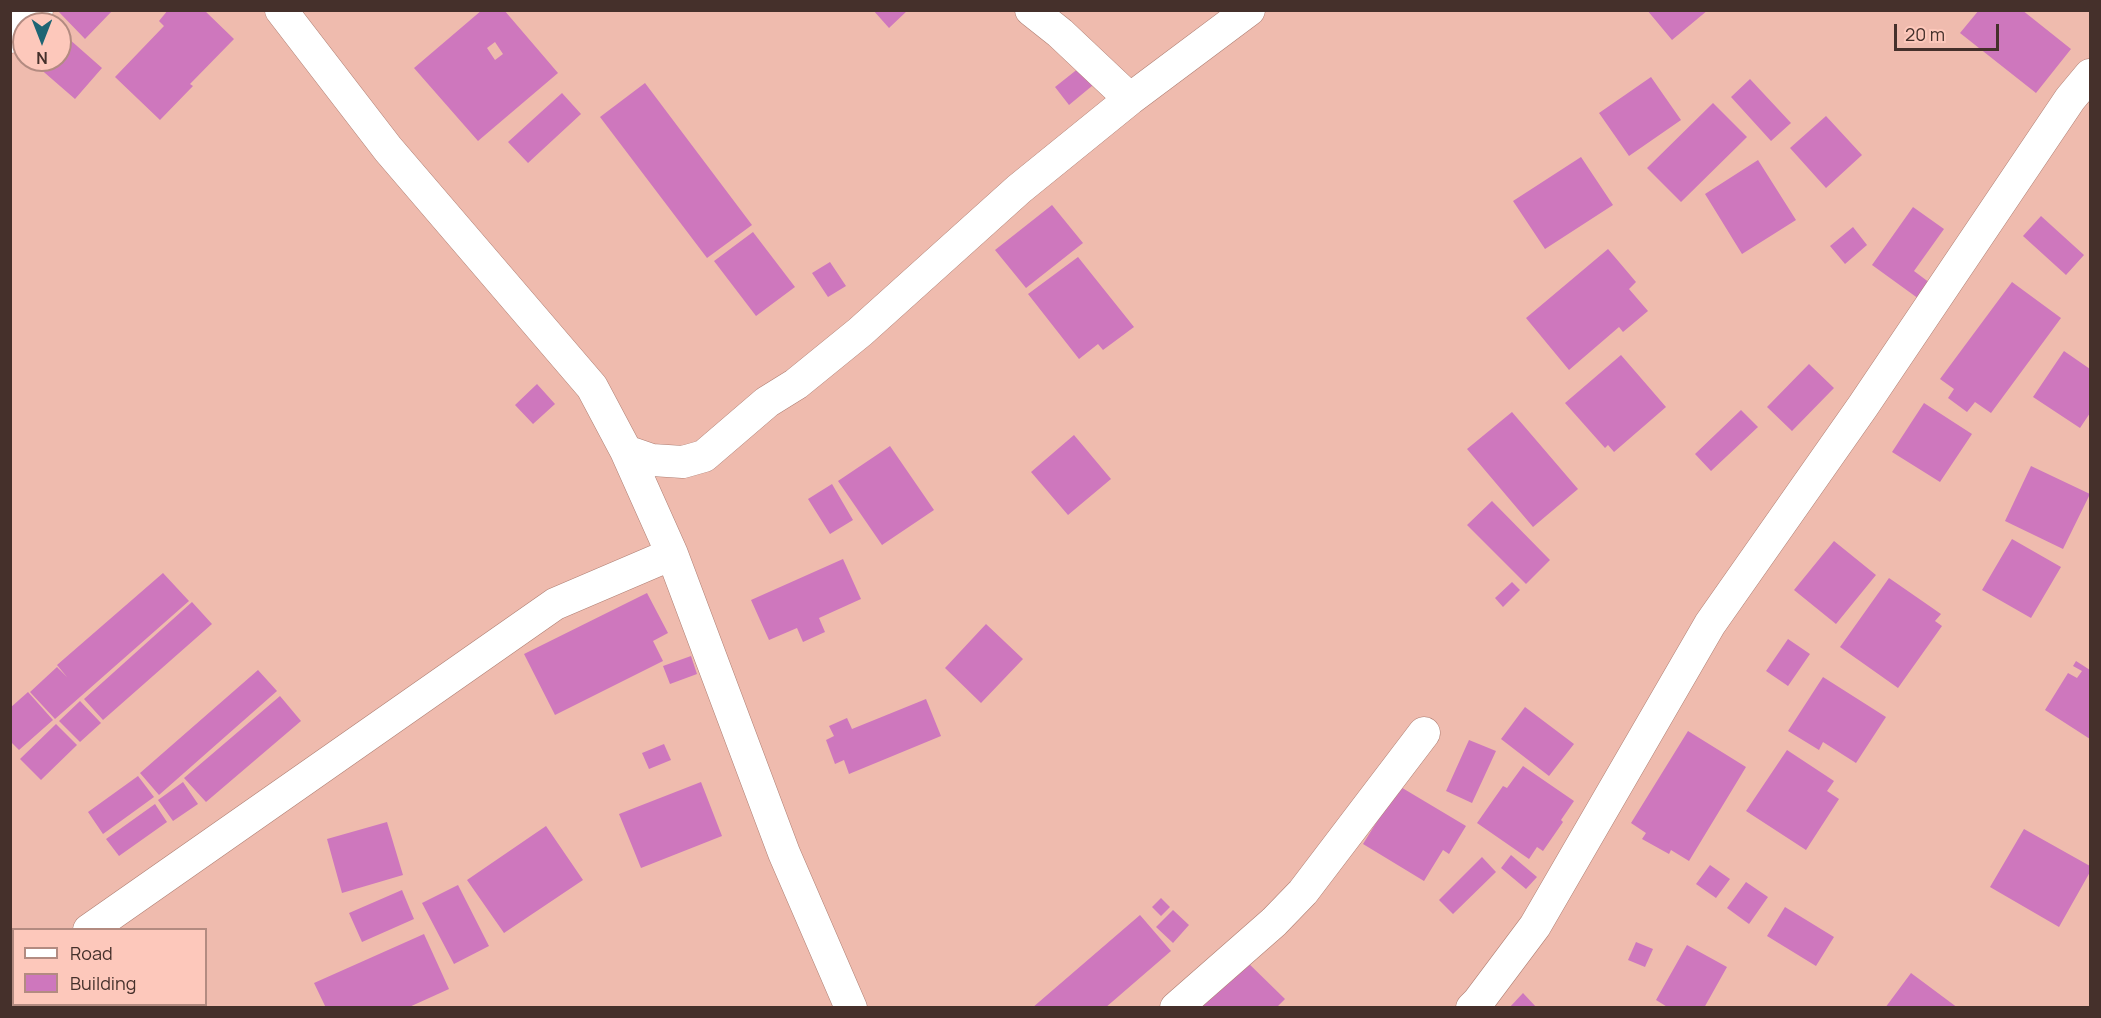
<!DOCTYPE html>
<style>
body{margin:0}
#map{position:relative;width:2101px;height:1018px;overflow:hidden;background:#efbbae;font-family:Manrope,sans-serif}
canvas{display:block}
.frame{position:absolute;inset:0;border:12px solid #45302b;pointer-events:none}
.legend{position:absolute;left:12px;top:928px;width:195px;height:78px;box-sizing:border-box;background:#fdc8bb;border:2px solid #b38b81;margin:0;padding:8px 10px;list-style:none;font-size:18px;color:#45302b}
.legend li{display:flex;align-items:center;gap:12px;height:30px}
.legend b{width:30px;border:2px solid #b38b81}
.north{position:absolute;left:12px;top:12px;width:60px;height:60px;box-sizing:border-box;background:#fdc8bb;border:2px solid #b38b81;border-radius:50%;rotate:180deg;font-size:16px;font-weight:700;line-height:24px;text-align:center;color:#45302b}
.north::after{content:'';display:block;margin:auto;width:21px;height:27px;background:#1e6574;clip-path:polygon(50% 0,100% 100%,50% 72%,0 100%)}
.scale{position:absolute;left:1894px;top:24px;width:105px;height:27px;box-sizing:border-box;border:3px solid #45302b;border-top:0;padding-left:8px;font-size:18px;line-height:21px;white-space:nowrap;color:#45302b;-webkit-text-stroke:4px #fdc8bb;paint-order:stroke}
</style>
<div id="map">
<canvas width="2101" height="1018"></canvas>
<div class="frame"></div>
<ul class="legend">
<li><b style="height:8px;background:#fff"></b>Road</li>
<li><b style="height:16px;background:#ce77bd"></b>Building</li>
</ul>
<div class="north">N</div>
<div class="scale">20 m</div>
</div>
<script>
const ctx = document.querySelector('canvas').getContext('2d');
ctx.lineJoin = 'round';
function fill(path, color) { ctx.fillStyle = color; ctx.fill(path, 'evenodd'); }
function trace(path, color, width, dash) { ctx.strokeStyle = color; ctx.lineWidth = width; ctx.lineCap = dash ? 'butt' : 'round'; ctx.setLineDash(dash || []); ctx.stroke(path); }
fill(new Path2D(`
 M57,10H113L85,39Z
 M168,10H204L234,39L190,84L193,86L160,120L115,77L164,26L159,21Z
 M482,10H504L558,73L478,141L414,68ZM495,42L503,54L495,60L487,48Z
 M873,10H908L889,28Z
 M1647,10H1708L1672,40Z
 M1979,10H2022L2071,49L2036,93L1960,33Z
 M60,31L102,68L75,99L30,60H60Z
 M1084,64L1098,81L1069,105L1055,87Z
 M1651,77L1681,120L1629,156L1599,113Z
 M1750,79L1791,123L1771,141L1731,97Z
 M645,83L752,225L707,258L600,117Z
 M562,93L581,114L528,163L508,142Z
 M1713,103L1747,137L1681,202L1647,168Z
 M1826,116L1862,155L1826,188L1790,148Z
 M1581,157L1613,205L1545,249L1513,201Z
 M1758,160L1796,220L1742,254L1705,194Z
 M1052,205L1083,243L1026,288L995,250Z
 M1913,207L1944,229L1914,271L1930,283L1919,299L1872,265Z
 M2041,216L2084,255L2066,275L2023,236Z
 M1853,227L1867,245L1845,264L1830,246Z
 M753,232L795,287L756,316L714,261Z
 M1608,249L1636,282L1629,289L1648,311L1623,332L1619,327L1569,370L1526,318Z
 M1078,257L1134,327L1103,350L1098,344L1079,359L1028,294Z
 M830,262L846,286L828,297L812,273Z
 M2012,282L2061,318L1991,413L1975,402L1967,412L1948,398L1954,389L1940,379Z
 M2064,351L2090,369V413L2080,428L2033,397Z
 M1621,355L1666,407L1614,452L1608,445L1605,448L1565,403Z
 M1809,364L1834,388L1792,431L1767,407Z
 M537,384L555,404L533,424L515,405Z
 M1924,403L1972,434L1940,482L1892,452Z
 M1741,410L1758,427L1711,471L1695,454Z
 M1512,412L1578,489L1533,527L1467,449Z
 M1074,435L1111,479L1068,515L1031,472Z
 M890,446L934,510L882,545L838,481Z
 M2031,466L2090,494L2063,549L2005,521Z
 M832,484L853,520L830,534L808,499Z
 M1492,501L1550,560L1526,584L1467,525Z
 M2012,539L2061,567L2031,618L1982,590Z
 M1834,541L1876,575L1836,624L1794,590Z
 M843,559L861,599L819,618L825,632L803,642L797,628L769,640L751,600Z
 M163,573L189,601L55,719L30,692L57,667L67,677L57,665Z
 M1889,578L1941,614L1935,621L1942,626L1898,688L1840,647Z
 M1512,582L1520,590L1503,607L1495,598Z
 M647,593L668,633L653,641L663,661L555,715L524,654Z
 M192,602L212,624L103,720L84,699Z
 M986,624L1023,659L981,703L945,668Z
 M1788,639L1810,654L1788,686L1766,671Z
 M691,656L697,674L670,684L663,666Z
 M2076,661L2090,670V739L2045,710L2068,673L2077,678L2082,671L2073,666Z
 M258,670L277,691L159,795L140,773Z
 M1823,677L1886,717L1856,763L1823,742L1819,750L1788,731Z
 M28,692L53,720L19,750L10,741V708Z
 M280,696L301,721L206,802L184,778Z
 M926,699L941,736L849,774L844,760L835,764L826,740L834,736L829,726L847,718L852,729Z
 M80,701L101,723L80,742L59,721Z
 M1525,707L1574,744L1549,776L1501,739Z
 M56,724L77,745L41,780L20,759Z
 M1688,731L1746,767L1689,861L1671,850L1669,854L1642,839L1646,833L1631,823Z
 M1469,740L1496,751L1472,803L1446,791Z
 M664,744L671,760L649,769L642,753Z
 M1787,750L1834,781L1827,791L1839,799L1806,850L1746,811Z
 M1523,766L1574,801L1561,820L1563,822L1543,851L1537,847L1529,859L1477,823L1503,786L1507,788Z
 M138,776L154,797L103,834L88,812Z
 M183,782L198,804L173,821L158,800Z
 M701,782L722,836L641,868L619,814Z
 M1399,786L1466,826L1449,854L1443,850L1424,881L1363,844Z
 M155,804L167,822L119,856L106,839Z
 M387,822L403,875L342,893L327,839Z
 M546,826L583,880L504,933L467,880Z
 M2024,829L2090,866V872L2059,927L1990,887Z
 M1511,855L1537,877L1526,889L1501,868Z
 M1482,857L1496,872L1453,914L1439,900Z
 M1710,865L1730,879L1716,898L1696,884Z
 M1746,882L1768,897L1749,924L1727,908Z
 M458,885L489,946L454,964L422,903Z
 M402,890L414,919L362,942L349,913Z
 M1161,898L1170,907L1161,916L1152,907Z
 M1785,907L1834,937L1816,966L1767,936Z
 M1173,910L1189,925L1173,943L1156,927Z
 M1140,915L1171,951L1105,1008H1032Z
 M424,934L449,989L407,1008H326L314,983Z
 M1636,942L1653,949L1645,967L1628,960Z
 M1687,945L1727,967L1704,1008H1669L1656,1000Z
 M1242,957L1285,999L1276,1008H1191Z
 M1911,973L1958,1008H1885Z
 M1523,993L1537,1008H1509Z
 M151,1004H180L182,1008H145Z`), '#ce77bd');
const street = new Path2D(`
 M281,10L388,149L592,387L626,451L672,554L784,853L851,1008
 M10,37L37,10
 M1130,99L1249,10
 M626,451L652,460L683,462L704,456L767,402L796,384L860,332L1019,189L1130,99L1060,33L1031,10
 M89,930L555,604L672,554
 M10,1002L14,999
 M1176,1008L1274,922L1303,892L1424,733
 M1472,1008L1478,1002L1535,926L1710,624L1863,406L2070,99L2090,75`);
trace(street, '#ae7e72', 33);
trace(street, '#fff', 32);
</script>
